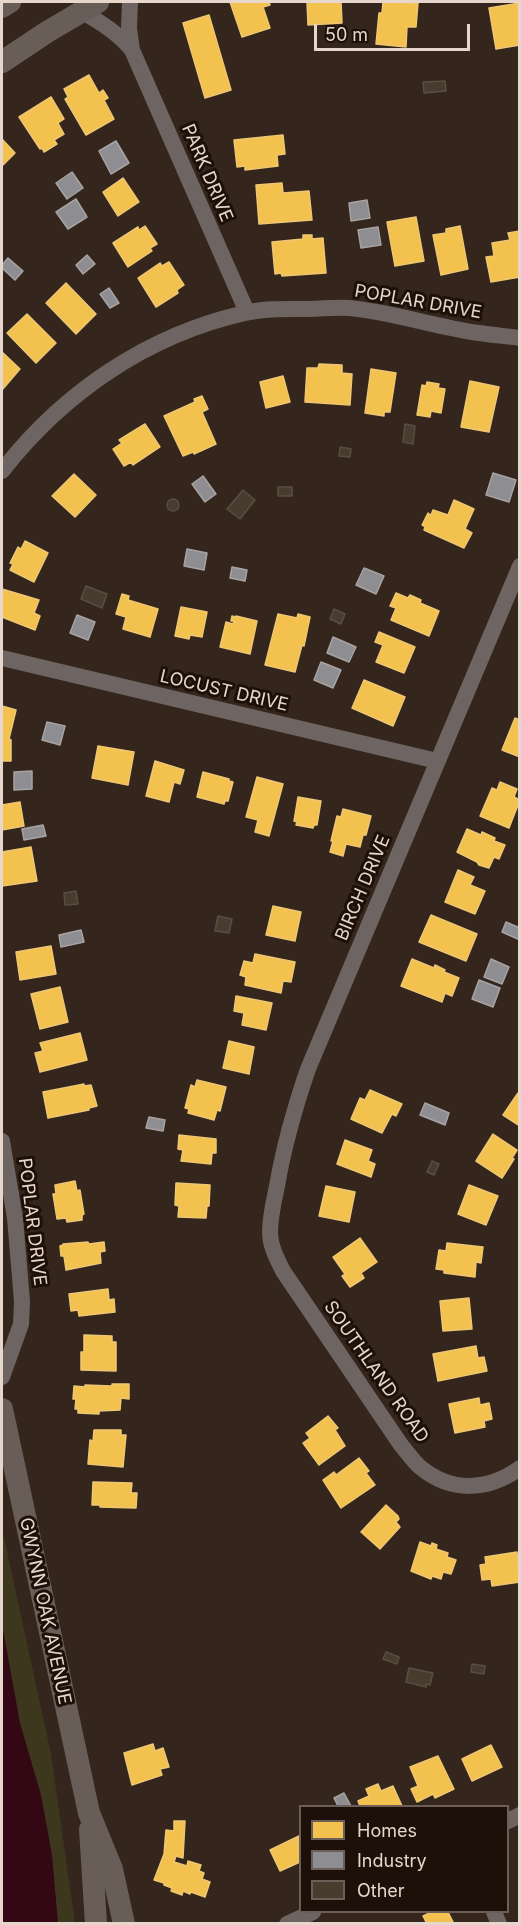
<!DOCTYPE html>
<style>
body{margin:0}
#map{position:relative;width:521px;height:1925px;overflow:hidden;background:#34261c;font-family:Inter,sans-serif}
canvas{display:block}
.frame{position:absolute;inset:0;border:3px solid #e7d6cb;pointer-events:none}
.legend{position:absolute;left:299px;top:1805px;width:210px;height:108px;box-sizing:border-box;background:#1c1009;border:2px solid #6d5f57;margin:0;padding:8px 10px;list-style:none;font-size:18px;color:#e7d6cb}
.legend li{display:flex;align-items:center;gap:12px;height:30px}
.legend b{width:30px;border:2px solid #6d5f57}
.scale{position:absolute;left:314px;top:24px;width:156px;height:27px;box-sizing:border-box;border:3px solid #e7d6cb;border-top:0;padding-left:8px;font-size:18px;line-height:21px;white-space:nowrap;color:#e7d6cb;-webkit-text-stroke:4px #1c1009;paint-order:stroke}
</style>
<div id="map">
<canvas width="521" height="1925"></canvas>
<div class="frame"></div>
<ul class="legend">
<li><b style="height:16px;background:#f2c14e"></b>Homes</li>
<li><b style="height:16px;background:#8d8d92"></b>Industry</li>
<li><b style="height:16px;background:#483c2f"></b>Other</li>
</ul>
<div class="scale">50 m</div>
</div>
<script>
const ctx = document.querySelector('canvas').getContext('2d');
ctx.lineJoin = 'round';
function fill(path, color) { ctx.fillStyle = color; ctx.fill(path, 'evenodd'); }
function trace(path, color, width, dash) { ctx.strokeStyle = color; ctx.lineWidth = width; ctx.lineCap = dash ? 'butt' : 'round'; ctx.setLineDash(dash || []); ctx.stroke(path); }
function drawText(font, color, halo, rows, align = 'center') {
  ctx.font = font + ' Inter,sans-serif'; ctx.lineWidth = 6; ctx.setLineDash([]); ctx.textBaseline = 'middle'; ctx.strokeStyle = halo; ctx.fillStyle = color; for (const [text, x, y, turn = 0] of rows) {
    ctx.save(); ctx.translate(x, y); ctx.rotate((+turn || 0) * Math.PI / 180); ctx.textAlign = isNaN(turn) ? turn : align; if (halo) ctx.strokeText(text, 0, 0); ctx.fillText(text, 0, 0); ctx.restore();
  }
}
fill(new Path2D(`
 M2,1528L51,1754L75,1923H2Z`), '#3c371d');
fill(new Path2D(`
 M2,1624L20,1723L41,1795L52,1855L58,1923H2Z`), '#330814');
const homes = new Path2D(`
 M230,2H269L270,5L263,7L270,28L242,37Z
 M307,2H341L342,23L308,25Z
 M383,2L418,3L416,27H407L406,47L376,44L379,13H382Z
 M520,3V45L496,49L489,8Z
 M209,15L231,90L205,98L183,23Z
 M89,75L99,93L103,90L108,98L104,100L114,119L86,135L65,99L68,97L64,89Z
 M51,97L64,119L58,123L64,134L54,140L57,144L44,152L42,148L40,149L19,117Z
 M283,135L285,154L277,155L278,166L245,170V166L237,167L234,140Z
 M2,139L15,153L2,166Z
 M123,178L139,202L118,216L103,192Z
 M282,183L283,193L309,191L312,220L259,224L256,185Z
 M416,217L424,261L395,266L387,222Z
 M145,226L157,244L150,248L152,251L128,267L113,243L138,227L139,230Z
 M460,226L468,269L441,275L433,235L446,233V229Z
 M520,231V277L491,282L486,257L494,256L492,243L510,240L508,233Z
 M303,235H312V239L323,238L326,273L282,276L281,273L275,274L272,242L303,239Z
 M169,262L184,285L177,290L178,293L156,307L138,278L160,263L162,266Z
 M66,283L96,314L76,334L46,303Z
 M27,314L56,343L36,363L7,333Z
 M2,352L20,369L2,390Z
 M319,364L342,365V373L352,374L350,405L305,402L307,368H318Z
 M371,369L396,373L390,412H384V416L365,413Z
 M283,376L290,402L266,408L260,382Z
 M470,381L499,387L489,432L461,427Z
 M427,382L439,384L438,388L445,389L441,413L431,411L430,417L417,415L422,385L426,386Z
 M202,396L208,409L202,412L216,444L194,454L193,452L183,456L164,416L195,402L194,399Z
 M145,424L160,447L133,465L131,462L124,466L113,449L122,443L119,440Z
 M74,474L96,495L75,517L52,496Z
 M454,500L474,509L465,529L472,533L464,548L424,530L425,527L422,525L428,513L431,515L433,510L448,515Z
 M25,541L48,553L34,582L10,570L13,564L10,563L18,547L21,549Z
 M2,589L39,600L34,613L40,616L35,630L2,617Z
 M396,593L408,598L410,595L421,600L420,603L439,611L429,636L391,620L396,608L390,606Z
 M122,594L129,596L128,600L158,609L150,637L123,629L126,617L116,614Z
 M181,607L207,612L202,637L190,635L189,639L175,636Z
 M278,614L297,618L298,614L310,617L304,646L302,645L295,672L265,665Z
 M232,616L236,617V616L257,621L250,654L220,647L226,622L233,624L234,621H231Z
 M379,632L415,647L404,673L376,662L383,645L375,642Z
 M364,680L405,697L393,726L352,708Z
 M2,706L16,710L9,739L11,740V761H2Z
 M515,718L520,720V757L502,750Z
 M98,746L134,752L128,785L92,778Z
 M155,761L184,770L180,784L174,782L169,802L146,796Z
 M203,772L229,779V781L233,782L228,801H225L224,804L197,797Z
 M257,777L283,784L269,836L255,832L258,820L246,817Z
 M500,782L517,789L514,797L520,800L509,828L480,816L492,788L497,790Z
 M298,797L321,801L317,825H314L313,828L296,825L297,822L294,821Z
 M20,802L24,826L2,830V805Z
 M343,809L371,816L366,835H363L360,847L346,844L343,856L330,852L333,841H331L337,816L341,817Z
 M467,829L481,835L482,832L495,838L494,841L505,845L499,859L494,857L489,868L479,865L477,862L457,852Z
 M31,847L37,881L2,886V852Z
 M458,870L474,877L470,885L485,891L475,914L445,902Z
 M273,906L301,912L295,941L266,935Z
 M431,915L477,934L466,961L419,942Z
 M51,946L56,974L20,980L16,952Z
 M255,954L295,962L291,982L283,981L281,993L245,985L246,977L240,975L244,961L253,963Z
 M412,959L434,968L435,965L445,970L444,972L459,978L452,996L445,993L442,1002L401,986Z
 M60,987L68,1022L40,1029L31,994Z
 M236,996L272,1003L266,1030L242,1025L244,1013L234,1011Z
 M80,1033L87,1060L40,1072L35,1053L43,1051L40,1043Z
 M229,1041L254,1047L249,1074L223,1068Z
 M197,1080L226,1087L220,1111L217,1110L214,1120L188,1113L189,1109L185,1108L191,1085L195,1087Z
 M84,1084V1086L91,1085L97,1106L89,1108V1110L48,1118L43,1092Z
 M370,1090L402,1104L396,1116L392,1114L382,1133L351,1119L360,1098L365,1100Z
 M518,1093L520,1094V1126L503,1115Z
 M493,1134L517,1150L512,1158L514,1159L502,1178L476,1161Z
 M179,1135L216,1139V1153H212L211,1164L181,1161L183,1150L178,1149Z
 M345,1140L372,1150L368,1161L375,1164L371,1177L337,1164Z
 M75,1181L77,1191L80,1190L84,1214L82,1215V1220L67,1222L66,1218L57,1219L53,1194H56L55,1185Z
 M176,1183L210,1185L209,1206H207L206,1218L178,1217L179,1206L175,1205Z
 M469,1185L498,1196L486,1225L458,1214Z
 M326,1186L355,1192L349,1222L319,1216Z
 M360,1238L377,1262L361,1273L364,1278L350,1287L342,1276L345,1274L333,1257Z
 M88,1242L89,1244L104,1242L105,1251L100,1252L101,1263L66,1270L64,1256H61L60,1246L63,1245V1244Z
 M447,1243L483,1247L481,1263L476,1262L475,1277L444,1273V1270L436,1269L439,1250L446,1251Z
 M108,1289L109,1300L114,1299L115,1312L79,1316L78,1310L71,1311L69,1294Z
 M469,1298L472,1329L443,1331L440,1301Z
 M84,1335L112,1336V1342H116V1371L81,1370V1352H84Z
 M476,1346L478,1358L484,1357L487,1371L438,1381L433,1354Z
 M112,1384H129V1399L121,1398L120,1410L99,1411V1414L78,1413V1409H75L76,1399H73L74,1386L85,1387V1385L112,1386Z
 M479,1398L480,1405L489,1403L492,1419L484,1421L485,1427L455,1433L449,1404Z
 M328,1416L338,1428L335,1430L345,1446L319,1465L303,1443L310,1438L306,1433Z
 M94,1430H121V1435H126L123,1467L88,1464L90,1440L93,1441Z
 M359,1458L369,1471L366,1473L375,1485L341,1508L323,1480L334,1472L336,1475Z
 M93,1482L132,1483L131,1493H137L136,1508L100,1507V1505H92Z
 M386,1505L398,1516L399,1519L396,1522L400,1527L380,1549L361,1532Z
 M420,1542L431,1546L432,1543L437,1545L436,1549L448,1553L447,1557L456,1560L451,1574L443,1572L441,1579L432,1576L431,1579L411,1571Z
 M517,1552L520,1582L492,1586L491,1579L482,1580L480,1565L486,1564L485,1557Z
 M153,1744L155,1751L163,1748L169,1767L160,1769L162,1775L132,1785L124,1753Z
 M491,1745L502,1767L472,1781L462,1759Z
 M438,1756L454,1789L435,1798L433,1794L417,1802L411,1789L418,1786L410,1767Z
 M378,1784L381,1791L393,1786L402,1806H360L358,1801L369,1796L366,1789Z
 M174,1821H185L183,1858L176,1856L174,1862L187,1866L188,1861L201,1865L199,1871L204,1873L202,1879L210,1882L205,1897L191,1892L190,1894L183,1891L182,1895L171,1891L172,1888L164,1885V1883L154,1880L164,1854L166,1830L174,1831Z
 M299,1836L300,1862L280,1871L270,1850Z
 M432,1912H448L454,1924H427L423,1916Z`);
fill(homes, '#f2c14e');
trace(homes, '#efc774', 1.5);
const industry = new Path2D(`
 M116,141L129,163L111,174L99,151Z
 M72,172L83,188L67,199L56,183Z
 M76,199L87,217L68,229L56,212Z
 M367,200L370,218L351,221L349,203Z
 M378,227L381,245L361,248L358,230Z
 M87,255L95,264L83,274L76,265Z
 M8,258L23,271L15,280L2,268V265Z
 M109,288L119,303L110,308L100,294Z
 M493,473L516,480L509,502L486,495Z
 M203,476L216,494L205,502L192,484Z
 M187,549L207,553L204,570L184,566Z
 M232,567L247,570L245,581L230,578Z
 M364,568L384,576L376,594L356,585Z
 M77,615L95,622L88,640L70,633Z
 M333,637L356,647L349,662L327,653Z
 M321,662L341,670L333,688L314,680Z
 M47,722L65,726L60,745L42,740Z
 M32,771V789L14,790V772Z
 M43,825L46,836L24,840L22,829Z
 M506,922L520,928V940L502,932Z
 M81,930L84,942L61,947L59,935Z
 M491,959L509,967L502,984L484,977Z
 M479,980L500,988L493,1007L472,999Z
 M425,1103L449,1113L445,1125L420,1115Z
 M149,1117L165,1120L163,1131L146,1128Z
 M344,1793L351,1806H338L334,1798Z`);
fill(industry, '#8d8d92');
trace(industry, '#a8a3a3', 1.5);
const building = new Path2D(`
 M445,81L446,91L424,93L423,82Z
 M405,424L415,426L413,444L403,442Z
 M340,447L351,449L350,457L339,456Z
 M278,487H292V496H278Z
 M243,490L255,500L240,519L227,509Z
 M167 505a6 6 0 1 1 12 0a6 6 0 1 1-12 0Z
 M86,586L107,594L102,608L81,599Z
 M334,609L345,614L341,624L330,619Z
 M76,891L78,904L65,905L64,893Z
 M218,916L232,919L229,933L215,931Z
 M432,1161L439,1164L434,1175L427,1172Z
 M386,1652L399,1657L397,1664L383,1659Z
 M472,1664L485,1666L484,1674L471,1672Z
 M409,1668L433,1673L430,1685L426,1684V1687L406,1682Z`);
fill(building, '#483c2f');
trace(building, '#584e44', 1.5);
trace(new Path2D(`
 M130,2L129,28L132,50L247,312
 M82,12C101,22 118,33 132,50
 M2,471C63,393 147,335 245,313C264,308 288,309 308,309C322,309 336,307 349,308C393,312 435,327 479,333C492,335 506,336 520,338
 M520,566L308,1069C295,1107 284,1145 277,1186C274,1201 270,1216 270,1232C270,1246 277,1259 283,1271L401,1445C407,1452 413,1461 420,1467C451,1493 488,1491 520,1468
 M2,658L437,761
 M2,1141L15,1218L22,1301L21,1324L2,1377
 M508,1821L520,1815
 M494,1912L499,1924
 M287,1924L313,1912`), '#6e6462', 16);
trace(new Path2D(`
 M2,7L10,2
 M2,62L47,32L98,2
 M2,1409L89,1813L112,1869L124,1924
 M90,1829L96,1924`), '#695d58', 22);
drawText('18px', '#e7d6cb', '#1c1009', [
 ["PARK DRIVE",207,173,67],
 ["POPLAR DRIVE",418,302,10],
 ["LOCUST DRIVE",224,691,13],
 ["BIRCH DRIVE",363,888,-67],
 ["POPLAR DRIVE",32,1222,83],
 ["SOUTHLAND ROAD",376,1372,55],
 ["GWYNN OAK AVENUE",45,1611,78]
]);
</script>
